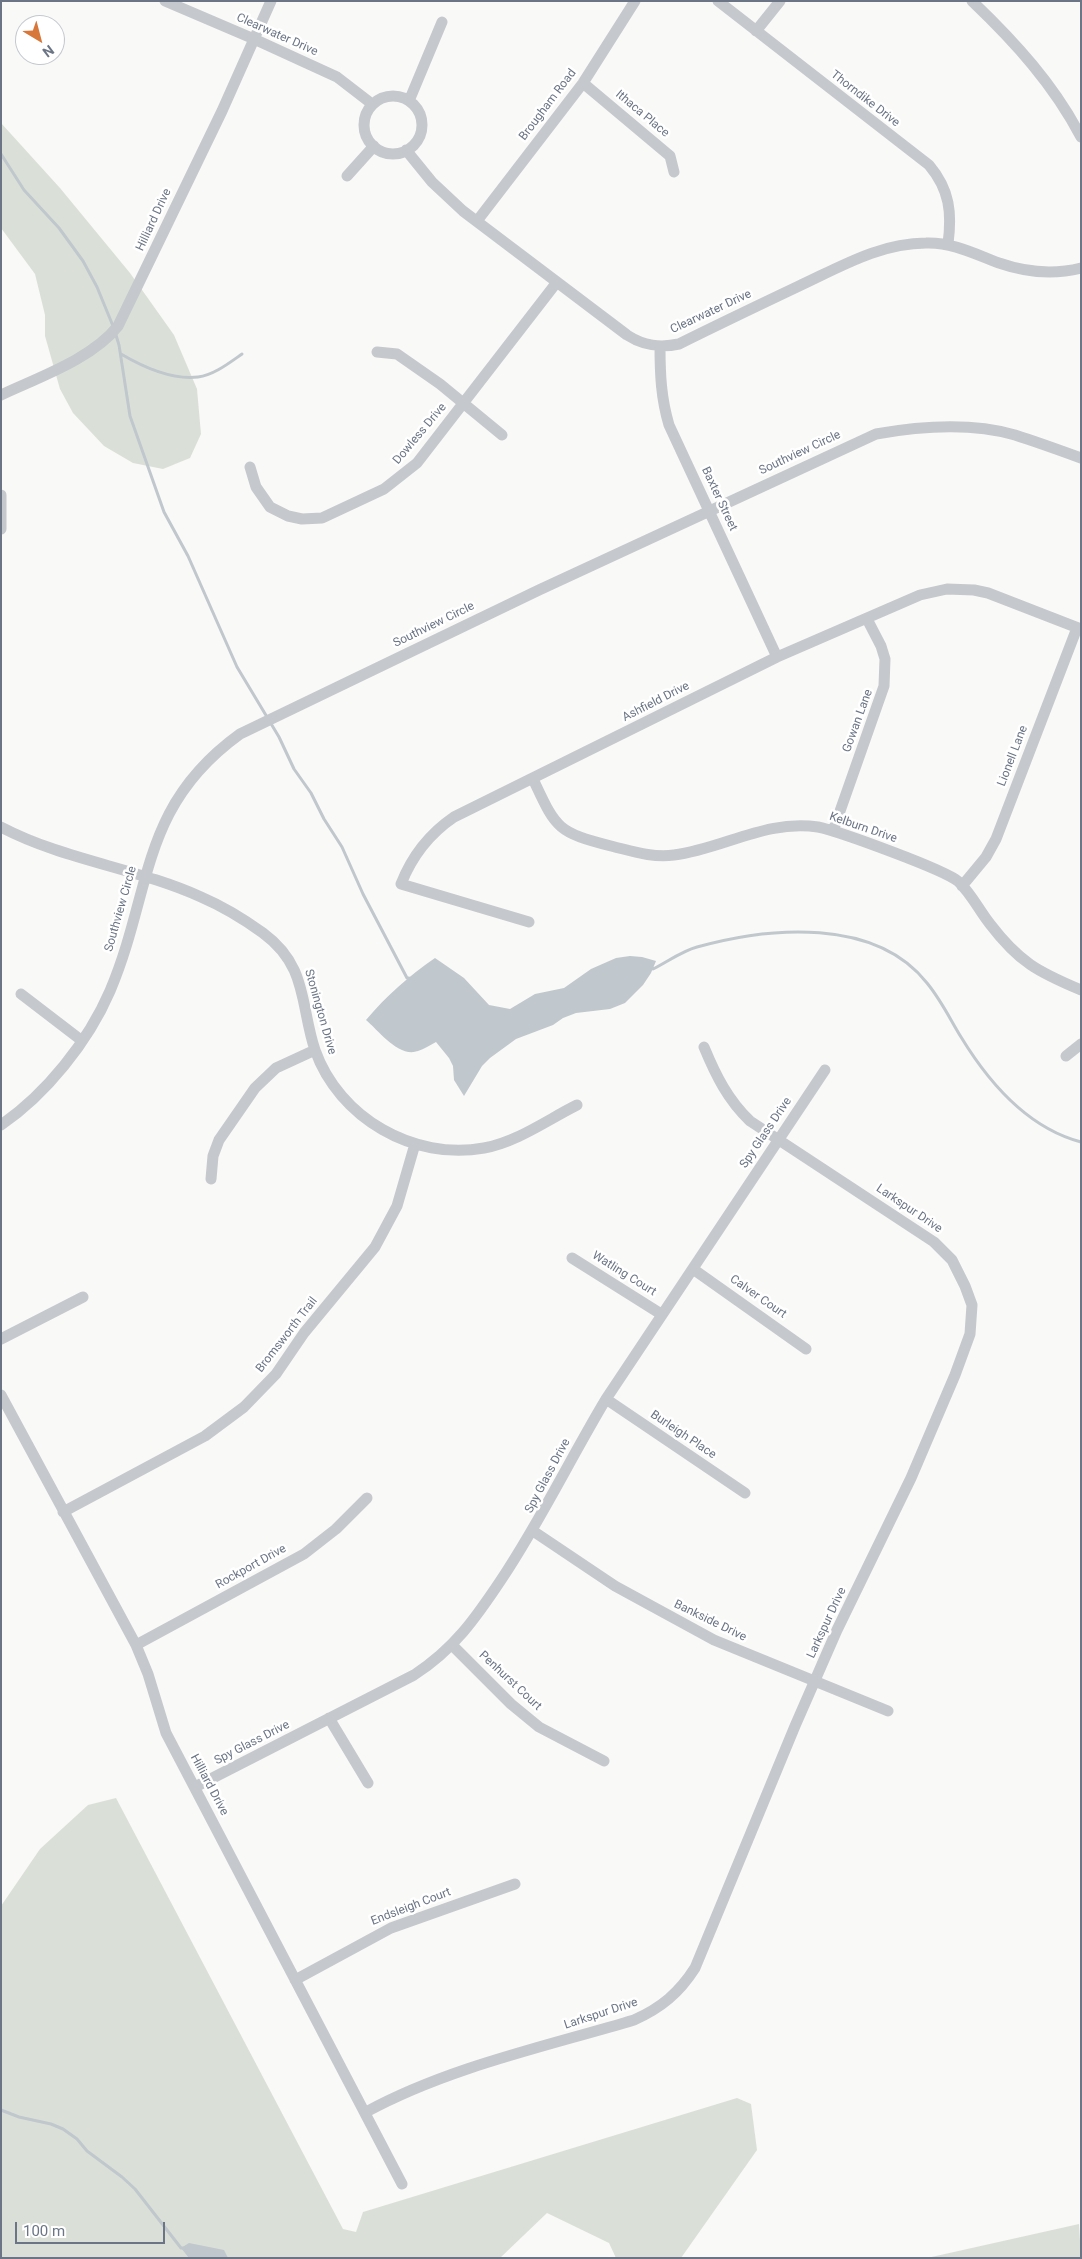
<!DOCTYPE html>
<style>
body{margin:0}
#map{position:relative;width:1082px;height:2259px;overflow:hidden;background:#f9f9f7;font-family:Roboto,sans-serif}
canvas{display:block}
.frame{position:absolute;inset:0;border:2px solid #6b7586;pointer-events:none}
.north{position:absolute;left:15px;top:15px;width:50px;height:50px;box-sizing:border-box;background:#fff;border:1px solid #c4c8cf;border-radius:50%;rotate:143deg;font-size:14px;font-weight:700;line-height:20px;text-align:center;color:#6b7586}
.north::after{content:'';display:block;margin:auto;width:18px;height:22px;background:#d7773a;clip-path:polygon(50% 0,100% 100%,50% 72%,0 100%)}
.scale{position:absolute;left:15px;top:2222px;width:150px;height:22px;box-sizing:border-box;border:2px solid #6b7586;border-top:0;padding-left:6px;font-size:15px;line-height:18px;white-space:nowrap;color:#6b7586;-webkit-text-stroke:4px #fff;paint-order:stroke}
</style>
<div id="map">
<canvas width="1082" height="2259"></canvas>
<div class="frame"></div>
<div class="north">N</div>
<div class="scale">100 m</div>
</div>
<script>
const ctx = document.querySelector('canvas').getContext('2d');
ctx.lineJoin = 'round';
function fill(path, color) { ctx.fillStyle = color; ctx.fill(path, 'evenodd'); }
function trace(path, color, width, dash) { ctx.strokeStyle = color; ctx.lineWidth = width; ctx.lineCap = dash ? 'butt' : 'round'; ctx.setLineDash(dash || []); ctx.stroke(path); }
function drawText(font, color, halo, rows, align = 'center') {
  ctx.font = font + ' Roboto,sans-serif'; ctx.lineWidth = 5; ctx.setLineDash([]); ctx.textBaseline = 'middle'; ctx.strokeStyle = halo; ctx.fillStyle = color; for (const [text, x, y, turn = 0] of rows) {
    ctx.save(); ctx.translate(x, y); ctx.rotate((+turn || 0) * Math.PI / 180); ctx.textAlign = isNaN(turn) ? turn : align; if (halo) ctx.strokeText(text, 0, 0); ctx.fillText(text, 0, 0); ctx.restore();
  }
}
fill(new Path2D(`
 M1,123L60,188L130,273L174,335L197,389L201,434L190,458L163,469L133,463L104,446L73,413L60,389L45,336V315L35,274L1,228Z
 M116,1798L343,2229L356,2232L363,2212L737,2098L751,2104L757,2150L681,2258H616L609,2243L547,2213L500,2258H1V1906L40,1849L88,1805Z
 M1079,2224L1081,2258H927Z`), '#dae0d8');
fill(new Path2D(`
 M630,956L642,957L656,961L651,973L643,985L625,1003L610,1009L576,1013L563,1018L553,1025L516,1039L490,1058L482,1066L464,1096L454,1080L453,1066L449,1058L436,1042C430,1045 424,1049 418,1051C399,1058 379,1031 366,1020C387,995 409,976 435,958L464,978L489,1005L510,1009L535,994L564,988L591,969L616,958Z
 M189,2243L224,2250L228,2258H189L181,2248Z`), '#c0c7cd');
trace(new Path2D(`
 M1,154L24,190L59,228L83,261L97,287L113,326
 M115,332L119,345L130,416L164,512L188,556L237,667L279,737L294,769L311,793L324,819L342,847L363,894L407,978H409
 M121,354C143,367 172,380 198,377C214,375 229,363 242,354
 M651,966L653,969C667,962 682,951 697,947C769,927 875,917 927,983C941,1000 950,1019 961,1037C989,1083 1028,1128 1081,1142
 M1,2110L19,2117L51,2124L63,2129L77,2139L87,2151L122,2177L135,2189L181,2248H184`), '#c0c7cd', 3);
trace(new Path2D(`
 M165,1L254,39L337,77L372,104
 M718,1L929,165C950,190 952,213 948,244
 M972,1C1015,42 1054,85 1081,137
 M756,31L780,1
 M583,83L670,156L674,172
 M364 125a29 29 0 1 1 58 0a29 29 0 1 1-58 0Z
 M409,101L442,22
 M406,150L432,182L463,211L627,335C644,346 660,348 679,344C719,324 759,305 799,286C840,267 880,243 926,243C952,242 975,254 999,263C1025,272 1053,275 1081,268
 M347,176L374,146
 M477,221L583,83L635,1
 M660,346C660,374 661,398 669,425L777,657
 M377,352L397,354L440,384L502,435
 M1,395C39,377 92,359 118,326L222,111L271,1
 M250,467L256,487L270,507L288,516L302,519L322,518L384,489L417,463L557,282
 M1,495V529
 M533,779C556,828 556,832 611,846C632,851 652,858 674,855C723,849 766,819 818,827C838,831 946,870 959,882C972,895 979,910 990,924C1019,962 1038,972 1081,990
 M1,827C64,860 137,868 201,897C222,906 245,920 263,933C308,966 300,1005 315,1050C339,1118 414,1161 484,1148C517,1142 547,1120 577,1105
 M833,831L884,686L885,659L881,646L867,619
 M962,886L986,857L996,839L1077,628
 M529,922L401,884C412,856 429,834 454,817L777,657L920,595L947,589L974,590L988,593L1081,629
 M21,994L81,1040
 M1066,1056L1081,1044
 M1,1125C46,1094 88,1042 110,991C153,889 139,807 240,734L539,590L876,434C921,426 970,422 1015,435C1037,442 1059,450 1081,458
 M211,1179L213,1156L219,1140L255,1088L276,1068L315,1050
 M572,1258L661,1314
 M693,1269L806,1349
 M1,1339L83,1297
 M1,1395L136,1645L148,1674L166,1733L402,2184
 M606,1399L745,1493
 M63,1512L205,1436L244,1407L276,1374L304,1333L375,1247L397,1206L415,1144
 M533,1531L615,1586L714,1640L888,1711
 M136,1645L304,1554L336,1529L367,1498
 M452,1645L511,1704L539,1727L604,1761
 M329,1718L368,1783
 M195,1787L414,1675C454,1649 475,1619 501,1580C540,1522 570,1459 606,1399L825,1070
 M295,1980L391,1928L515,1884
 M366,2112C449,2067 544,2047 634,2020C661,2008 679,1993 695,1968L795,1726L837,1630L911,1478L955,1375L970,1334L972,1305L965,1286L952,1260L934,1242L750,1121C728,1100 716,1076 704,1047`), '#c5c8cc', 11);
drawText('12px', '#6b7586', '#fff', [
 ["Clearwater Drive",277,35,24],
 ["Thorndike Drive",865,99,38],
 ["Brougham Road",548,105,-53],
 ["Ithaca Place",642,114,40],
 ["Hilliard Drive",154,220,-65],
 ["Clearwater Drive",711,312,-25],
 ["Dowless Drive",420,434,-50],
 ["Southview Circle",800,453,-25],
 ["Baxter Street",719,499,65],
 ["Southview Circle",434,625,-26],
 ["Ashfield Drive",656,702,-27],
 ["Gowan Lane",858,721,-70],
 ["Lionell Lane",1013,756,-69],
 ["Kelburn Drive",863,828,19],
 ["Southview Circle",121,909,-74],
 ["Stonington Drive",320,1012,74],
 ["Spy Glass Drive",766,1133,-56],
 ["Larkspur Drive",909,1209,34],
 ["Watling Court",624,1274,32],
 ["Calver Court",758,1297,35],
 ["Bromsworth Trail",287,1335,-52],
 ["Burleigh Place",683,1435,34],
 ["Spy Glass Drive",548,1476,-62],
 ["Rockport Drive",251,1567,-29],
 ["Bankside Drive",710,1621,26],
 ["Larkspur Drive",827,1623,-65],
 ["Penhurst Court",510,1681,43],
 ["Spy Glass Drive",252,1743,-27],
 ["Hilliard Drive",209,1785,62],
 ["Endsleigh Court",411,1907,-21],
 ["Larkspur Drive",601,2014,-18]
]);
</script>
